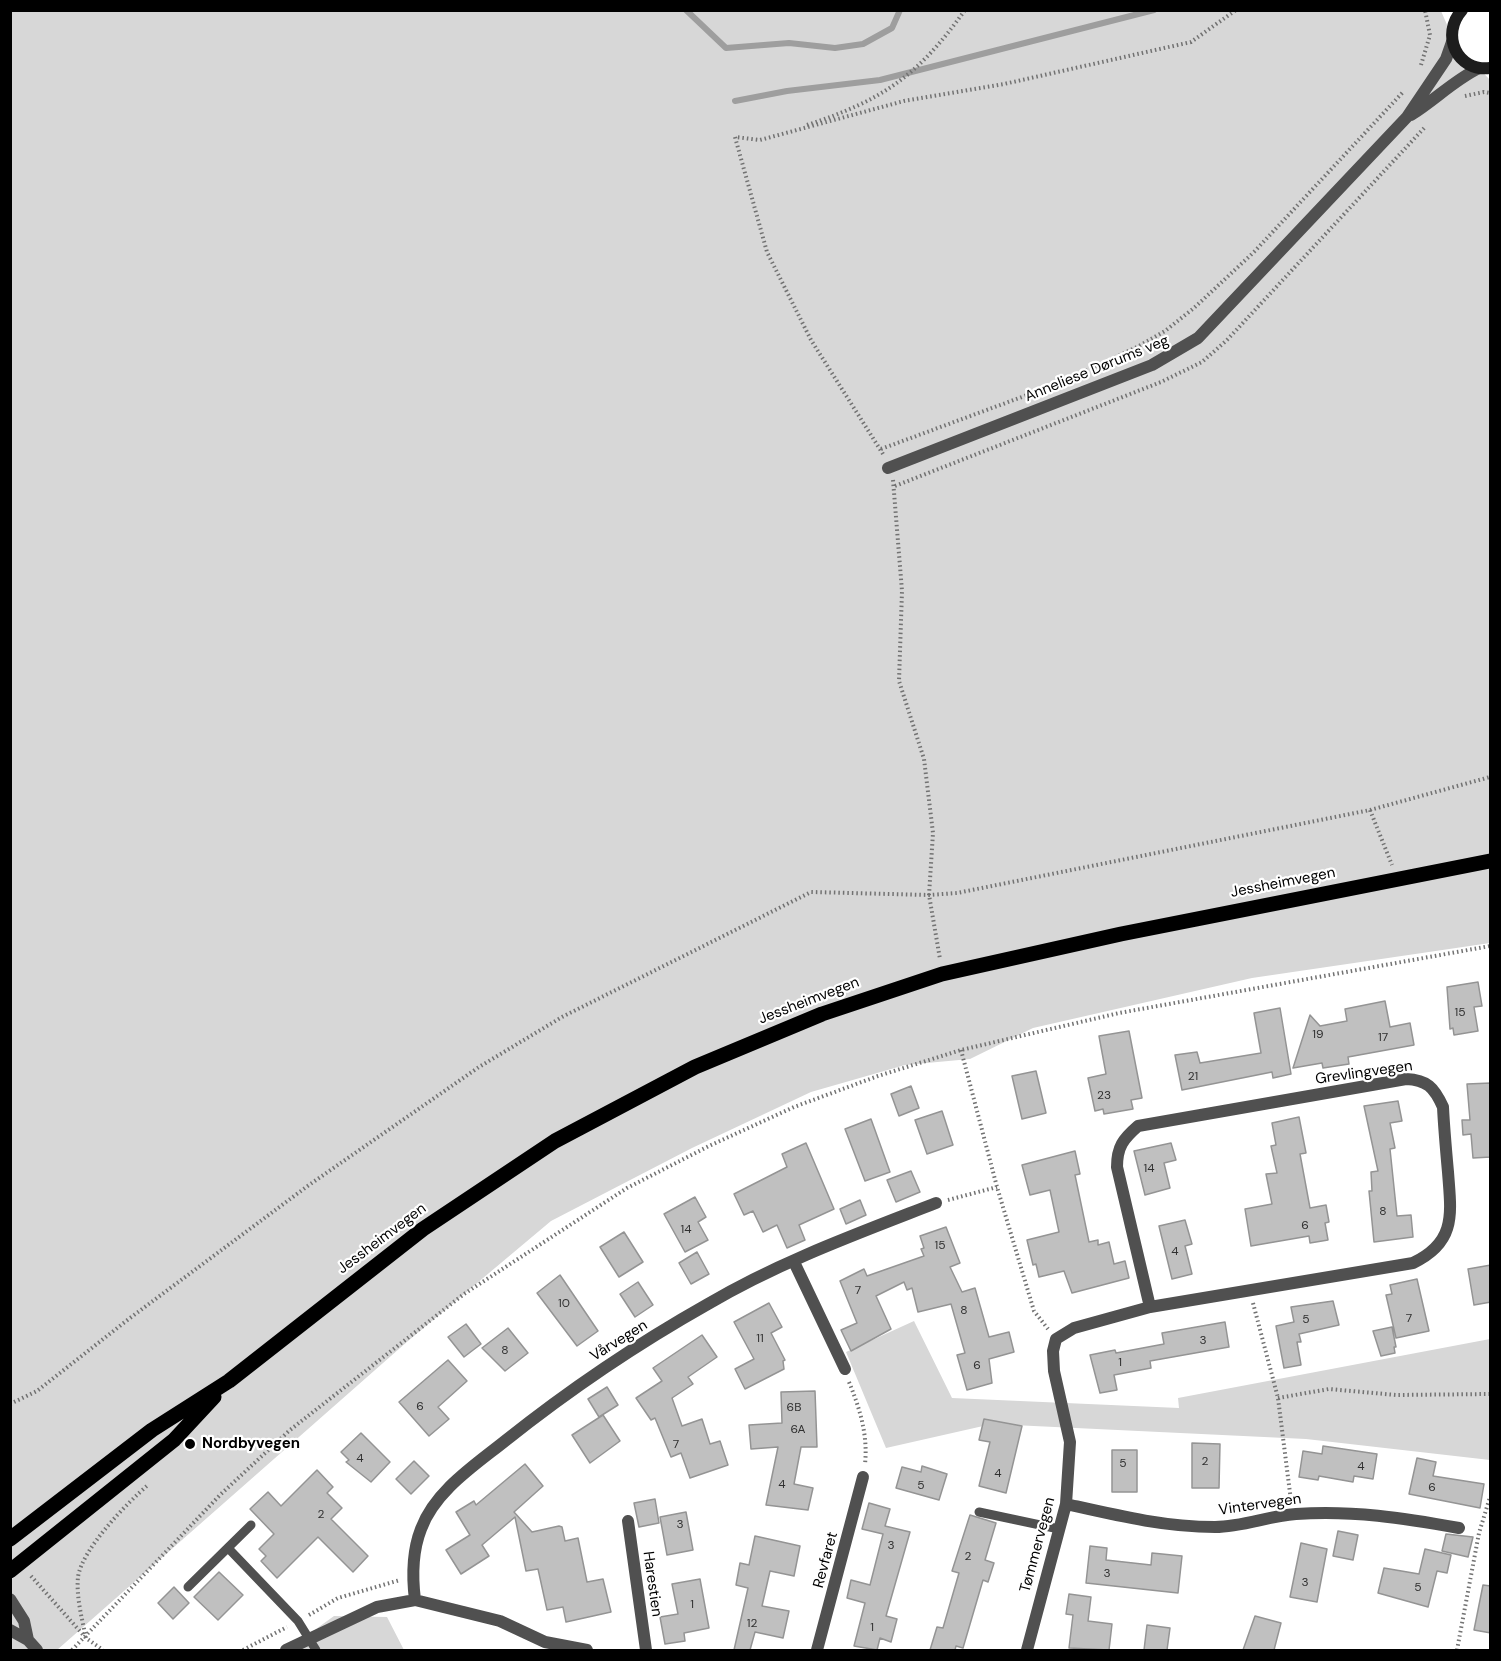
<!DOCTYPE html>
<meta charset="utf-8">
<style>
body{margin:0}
#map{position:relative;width:1501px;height:1661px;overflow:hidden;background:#fff;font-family:"DM Sans",sans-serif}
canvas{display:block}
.frame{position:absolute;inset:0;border:12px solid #000;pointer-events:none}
</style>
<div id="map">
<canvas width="1501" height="1661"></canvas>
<div class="frame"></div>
</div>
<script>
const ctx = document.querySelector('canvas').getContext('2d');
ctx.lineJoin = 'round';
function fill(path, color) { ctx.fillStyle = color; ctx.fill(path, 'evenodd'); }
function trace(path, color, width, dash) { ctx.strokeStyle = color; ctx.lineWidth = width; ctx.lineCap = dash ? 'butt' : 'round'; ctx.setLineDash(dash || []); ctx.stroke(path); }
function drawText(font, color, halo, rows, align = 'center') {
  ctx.font = font + ' "DM Sans",sans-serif'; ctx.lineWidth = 4.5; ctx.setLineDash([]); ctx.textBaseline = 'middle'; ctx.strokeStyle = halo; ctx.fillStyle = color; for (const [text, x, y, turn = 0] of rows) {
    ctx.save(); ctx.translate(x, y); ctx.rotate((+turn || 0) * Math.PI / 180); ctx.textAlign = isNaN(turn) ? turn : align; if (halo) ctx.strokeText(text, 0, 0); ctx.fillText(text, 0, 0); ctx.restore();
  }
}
fill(new Path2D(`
 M10,11H1441L1455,43L1490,80V943L1252,978L1033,1028L970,1059L905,1065L811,1092L692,1148L551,1221L408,1341L57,1650H11Z
 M914,1321L952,1398L1179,1408L1178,1398L1490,1339V1460L1306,1439L992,1424L886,1448L846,1352Z
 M334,1616L387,1617L404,1650H287Z`), '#d7d7d7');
trace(new Path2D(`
 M686,10L726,48L789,43L835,48L863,44L892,28L900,10
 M735,101L787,91L880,80L1154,10`), '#9e9e9e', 6);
const building = new Path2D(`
 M1478,982L1482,1006L1474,1007L1478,1031L1454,1035L1453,1028L1450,1029L1447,987Z
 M1385,1001L1390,1027L1410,1023L1414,1045L1348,1057L1349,1064L1323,1068L1322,1063L1293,1068L1310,1015L1320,1026L1347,1021L1345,1009Z
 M1280,1008L1291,1074L1273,1078L1272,1072L1182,1090L1175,1055L1197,1052L1200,1063L1261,1053L1254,1013Z
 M1129,1031L1142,1098L1131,1100L1133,1109L1104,1114L1103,1109L1095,1111L1088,1078L1106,1074L1099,1036Z
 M1036,1071L1046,1113L1022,1119L1012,1076Z
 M1491,1083V1157L1473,1158L1471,1134L1463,1135L1462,1120H1470L1467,1084Z
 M911,1086L919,1108L899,1116L891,1094Z
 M1398,1101L1402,1121L1390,1123L1395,1148L1390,1149L1397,1216L1411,1215L1413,1237L1374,1242L1369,1191H1372L1371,1172L1378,1171L1364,1106Z
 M942,1111L953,1145L927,1154L915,1120Z
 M1299,1117L1306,1153L1300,1154L1310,1208L1326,1205L1329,1222L1325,1223L1328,1240L1310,1243L1309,1236L1251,1246L1245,1209L1272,1204L1266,1174L1277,1173L1271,1146L1276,1145L1272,1123Z
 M871,1119L890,1172L865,1181L845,1129Z
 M806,1143L834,1209L799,1225L805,1240L787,1248L777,1225L763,1232L753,1211L744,1215L734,1194L787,1167L782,1154Z
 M1171,1143L1176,1160L1164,1163L1170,1188L1145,1195L1134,1151Z
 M1075,1151L1080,1174L1075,1175L1089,1242L1098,1240V1245L1109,1242L1114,1264L1125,1261L1129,1278L1072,1293L1064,1271L1039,1277L1036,1264L1033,1265L1027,1240L1059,1232L1050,1190L1030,1195L1022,1165Z
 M911,1171L920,1192L896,1202L887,1180Z
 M695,1197L706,1217L698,1222L708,1240L685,1252L664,1214Z
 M860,1200L866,1215L846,1224L840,1209Z
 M1185,1220L1192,1244L1185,1246L1192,1274L1172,1279L1159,1226Z
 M946,1227L960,1263L950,1267L962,1292L975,1288L989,1337L1009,1332L1014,1352L989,1359L992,1383L967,1390L957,1355L965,1353L951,1304L918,1312L912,1288L907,1290L904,1282L876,1296L891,1329L851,1351L841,1330L857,1323L840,1281L864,1269L867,1276L924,1256L921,1249L924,1248L920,1236Z
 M624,1232L643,1262L619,1277L600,1247Z
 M697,1252L709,1274L691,1284L679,1263Z
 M1491,1265V1302L1474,1305L1468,1269Z
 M560,1275L598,1331L577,1346L537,1293Z
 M1417,1279L1429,1331L1396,1338L1386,1295L1392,1294L1390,1285Z
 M638,1282L653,1305L635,1317L620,1294Z
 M1333,1301L1339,1325L1299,1334L1301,1342H1297L1301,1365L1284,1368L1276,1326L1294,1322L1291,1307Z
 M769,1303L782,1327L771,1333L785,1360L783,1361L784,1369L745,1389L735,1369L754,1359L734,1322Z
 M1225,1322L1229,1347L1150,1361L1151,1368L1114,1375L1117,1390L1100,1393L1090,1355L1115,1350L1116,1353L1164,1344L1162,1333Z
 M466,1324L481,1344L464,1357L448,1337Z
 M1392,1327L1396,1347H1394L1395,1353L1381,1356L1373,1331Z
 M508,1328L528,1353L505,1371L482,1348Z
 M702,1335L717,1357L688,1377L693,1384L672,1398L682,1426L702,1419L710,1444L720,1441L728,1465L690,1478L681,1453L671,1457L655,1418L651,1420L636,1398L662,1381L653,1368Z
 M448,1360L467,1381L438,1407L449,1419L429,1436L399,1402Z
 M607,1387L618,1405L599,1417L588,1399Z
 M815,1391L817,1447H801L794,1484L813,1488L808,1510L766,1505L778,1447L751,1449L749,1425L782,1423L781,1392Z
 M603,1415L620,1441L590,1463L572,1435Z
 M984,1419L1022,1426L1006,1493L979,1486L990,1442L979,1440Z
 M361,1433L390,1462L371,1482L346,1462L349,1460L341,1452Z
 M1192,1443L1220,1444L1219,1488H1192Z
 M1323,1446L1377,1454L1373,1479L1354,1476L1353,1482L1319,1476L1318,1480L1299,1477L1303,1451L1322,1454Z
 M1112,1450H1137V1492H1112Z
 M1417,1458L1436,1462L1433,1476L1484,1484L1480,1508L1409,1494Z
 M414,1461L429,1476L411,1494L396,1479Z
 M525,1464L543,1486L514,1512L532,1532L559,1526L562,1527L565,1541L578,1538L587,1582L603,1579L611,1612L566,1622L563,1607L547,1610L538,1569L526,1571L515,1517L482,1545L489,1556L461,1574L446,1550L470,1535L456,1512L474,1501L476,1505Z
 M922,1466L947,1474L939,1500L896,1488L902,1467L921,1472Z
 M317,1470L333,1487L327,1493L342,1508L331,1519L368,1556L353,1572L318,1537L277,1578L261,1561L266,1556L259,1549L274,1534L250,1509L268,1492L281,1506Z
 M655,1499L659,1523L639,1527L634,1503Z
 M869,1503L890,1509L885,1526L910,1532L886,1616L897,1619L891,1642L880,1638L877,1650L854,1646L865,1603L847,1598L851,1580L870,1585L883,1534L862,1529Z
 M686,1512L693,1550L667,1555L660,1517Z
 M970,1515L996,1523L985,1560L994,1563L988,1582L983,1580L963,1648L956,1646L955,1650H930L937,1627L943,1628L959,1573L952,1571Z
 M1338,1531L1358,1535L1353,1560L1333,1556Z
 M1446,1534L1473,1537L1468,1557L1442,1551Z
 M755,1536L800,1546L794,1576L770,1571L762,1606L789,1611L783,1638L755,1632L750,1650H734L748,1588L736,1585L740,1563L749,1565Z
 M1301,1543L1327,1549L1317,1602L1290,1597Z
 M1090,1546L1107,1548L1106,1560L1151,1565L1152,1553L1182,1556L1178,1593L1086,1583Z
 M1425,1549L1451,1555L1447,1573L1437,1571L1428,1607L1378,1593L1384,1568L1419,1574Z
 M219,1572L243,1595L218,1620L194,1597Z
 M700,1579L709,1628L684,1633L685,1641L665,1644L660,1617L678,1614L672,1584Z
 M1483,1585L1491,1586V1633L1474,1630Z
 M174,1587L189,1603L173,1619L158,1603Z
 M1069,1594L1091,1597L1088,1621L1112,1624L1109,1650L1069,1648L1073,1615L1066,1614Z
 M1255,1616L1281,1623L1274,1650H1243Z
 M1147,1625L1170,1628L1167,1650H1144Z`);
fill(building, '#c0c0c0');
trace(building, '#949494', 1.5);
trace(new Path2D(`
 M1421,65L1430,35L1425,10
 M1465,96L1484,92L1490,93
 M807,125C883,100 918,76 965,10
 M1062,382L1137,347L1165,331L1194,308L1254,252L1404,91
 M881,449L1038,391
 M883,454L811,340L767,252L735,137L760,140L904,101L1004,84L1191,42L1236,10
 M893,480L902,591L899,681L924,759L933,833L929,895L940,959
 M895,486L1161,382L1202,362L1227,340L1426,126
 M1370,810L1392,865
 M961,1050L997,1187L1034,1311L1048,1329
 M948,1200L997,1187
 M1253,1303L1278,1398L1291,1501
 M849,1382C860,1409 868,1435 865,1464
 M1278,1398L1329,1389L1396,1395L1490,1394
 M10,1404L37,1391L130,1318L309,1185L479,1067L562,1017L811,892L929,895L957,893L1370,810L1490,777
 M31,1576L86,1638L103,1650
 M309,1615L338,1598L400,1580
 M86,1638C82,1619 76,1596 78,1577C82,1549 127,1503 148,1485
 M72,1650L221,1494L290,1430L464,1294L627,1188L709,1146L794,1107L878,1076L961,1050L1119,1013L1490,946
 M243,1650L287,1627
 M1457,1650L1479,1533L1490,1497`), '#727272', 4, [1.5, 3]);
trace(new Path2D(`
 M979,1512L1059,1529
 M228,1548L298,1621L316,1650
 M188,1587L251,1525`), '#505050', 9);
trace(new Path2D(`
 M1411,115C1435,100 1453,81 1479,68
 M888,468L1152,365L1198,338L1407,117L1446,59L1452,42
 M794,1262L845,1369
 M1066,1504C1115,1515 1164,1527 1215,1527C1243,1527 1268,1516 1296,1514C1352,1510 1404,1518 1459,1528
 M628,1521L646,1650
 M10,1599L24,1621L28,1640
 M415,1600C412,1576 412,1552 421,1529C435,1491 475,1465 505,1441C569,1390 637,1344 708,1304C779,1262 859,1233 936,1203
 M10,1630L28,1640L37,1650
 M286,1650L377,1607L415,1600L500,1621L545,1642L587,1650
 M817,1650L863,1477
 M1027,1650L1066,1504L1070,1442L1054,1371L1053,1351L1056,1339L1074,1328L1150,1307L1413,1263C1457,1242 1451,1213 1448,1172C1446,1150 1444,1128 1443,1107C1434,1087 1427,1080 1406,1079L1138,1126C1123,1139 1117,1147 1117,1167L1150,1307`), '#505050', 12);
trace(new Path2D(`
 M1462,10C1440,35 1457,72 1490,68`), '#1d1d1d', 12);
trace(new Path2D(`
 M10,1539L152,1430L229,1381L423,1229L555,1141L695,1067L822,1014L942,974L1121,934L1490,861
 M10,1571L174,1440L214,1397`), '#000', 15);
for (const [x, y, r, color] of [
 [190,1444,6,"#000"]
]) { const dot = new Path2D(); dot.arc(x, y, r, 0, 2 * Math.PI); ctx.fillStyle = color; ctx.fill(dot); trace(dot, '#fff', 2); }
drawText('12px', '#303030', null, [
 ["15",1460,1013],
 ["19",1318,1035],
 ["17",1383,1038],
 ["21",1193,1077],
 ["23",1104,1096],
 ["14",1149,1169],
 ["8",1383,1212],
 ["6",1305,1226],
 ["14",686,1230],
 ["15",940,1246],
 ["4",1175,1252],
 ["7",858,1291],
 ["10",564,1304],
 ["8",964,1311],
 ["7",1409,1319],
 ["5",1306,1320],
 ["11",760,1339],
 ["3",1203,1341],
 ["8",505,1351],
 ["1",1120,1363],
 ["6",977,1366],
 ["6",420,1407],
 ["6B",794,1408],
 ["6A",798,1430],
 ["7",676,1445],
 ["4",360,1459],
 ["2",1205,1462],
 ["5",1123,1464],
 ["4",1361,1467],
 ["4",998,1474],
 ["4",782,1485],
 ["5",921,1486],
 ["6",1432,1488],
 ["2",321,1515],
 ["3",680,1525],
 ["3",891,1546],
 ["2",968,1557],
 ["3",1107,1574],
 ["3",1305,1583],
 ["5",1418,1588],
 ["1",692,1605],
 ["12",752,1624],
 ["1",872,1628]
]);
drawText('15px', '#000', '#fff', [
 ["Anneliese Dørums veg",1097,369,-22],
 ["Jessheimvegen",1283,883,-11],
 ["Jessheimvegen",809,1001,-21],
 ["Grevlingvegen",1364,1073,-8],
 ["Jessheimvegen",382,1239,-37],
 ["Vårvegen",619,1341,-32],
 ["Vintervegen",1260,1505,-8],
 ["Tømmervegen",1038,1545,-75],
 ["Revfaret",826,1560,-75],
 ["Harestien",652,1584,82]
]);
drawText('bold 15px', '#000', '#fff', [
 ["Nordbyvegen",202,1444]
], 'left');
</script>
